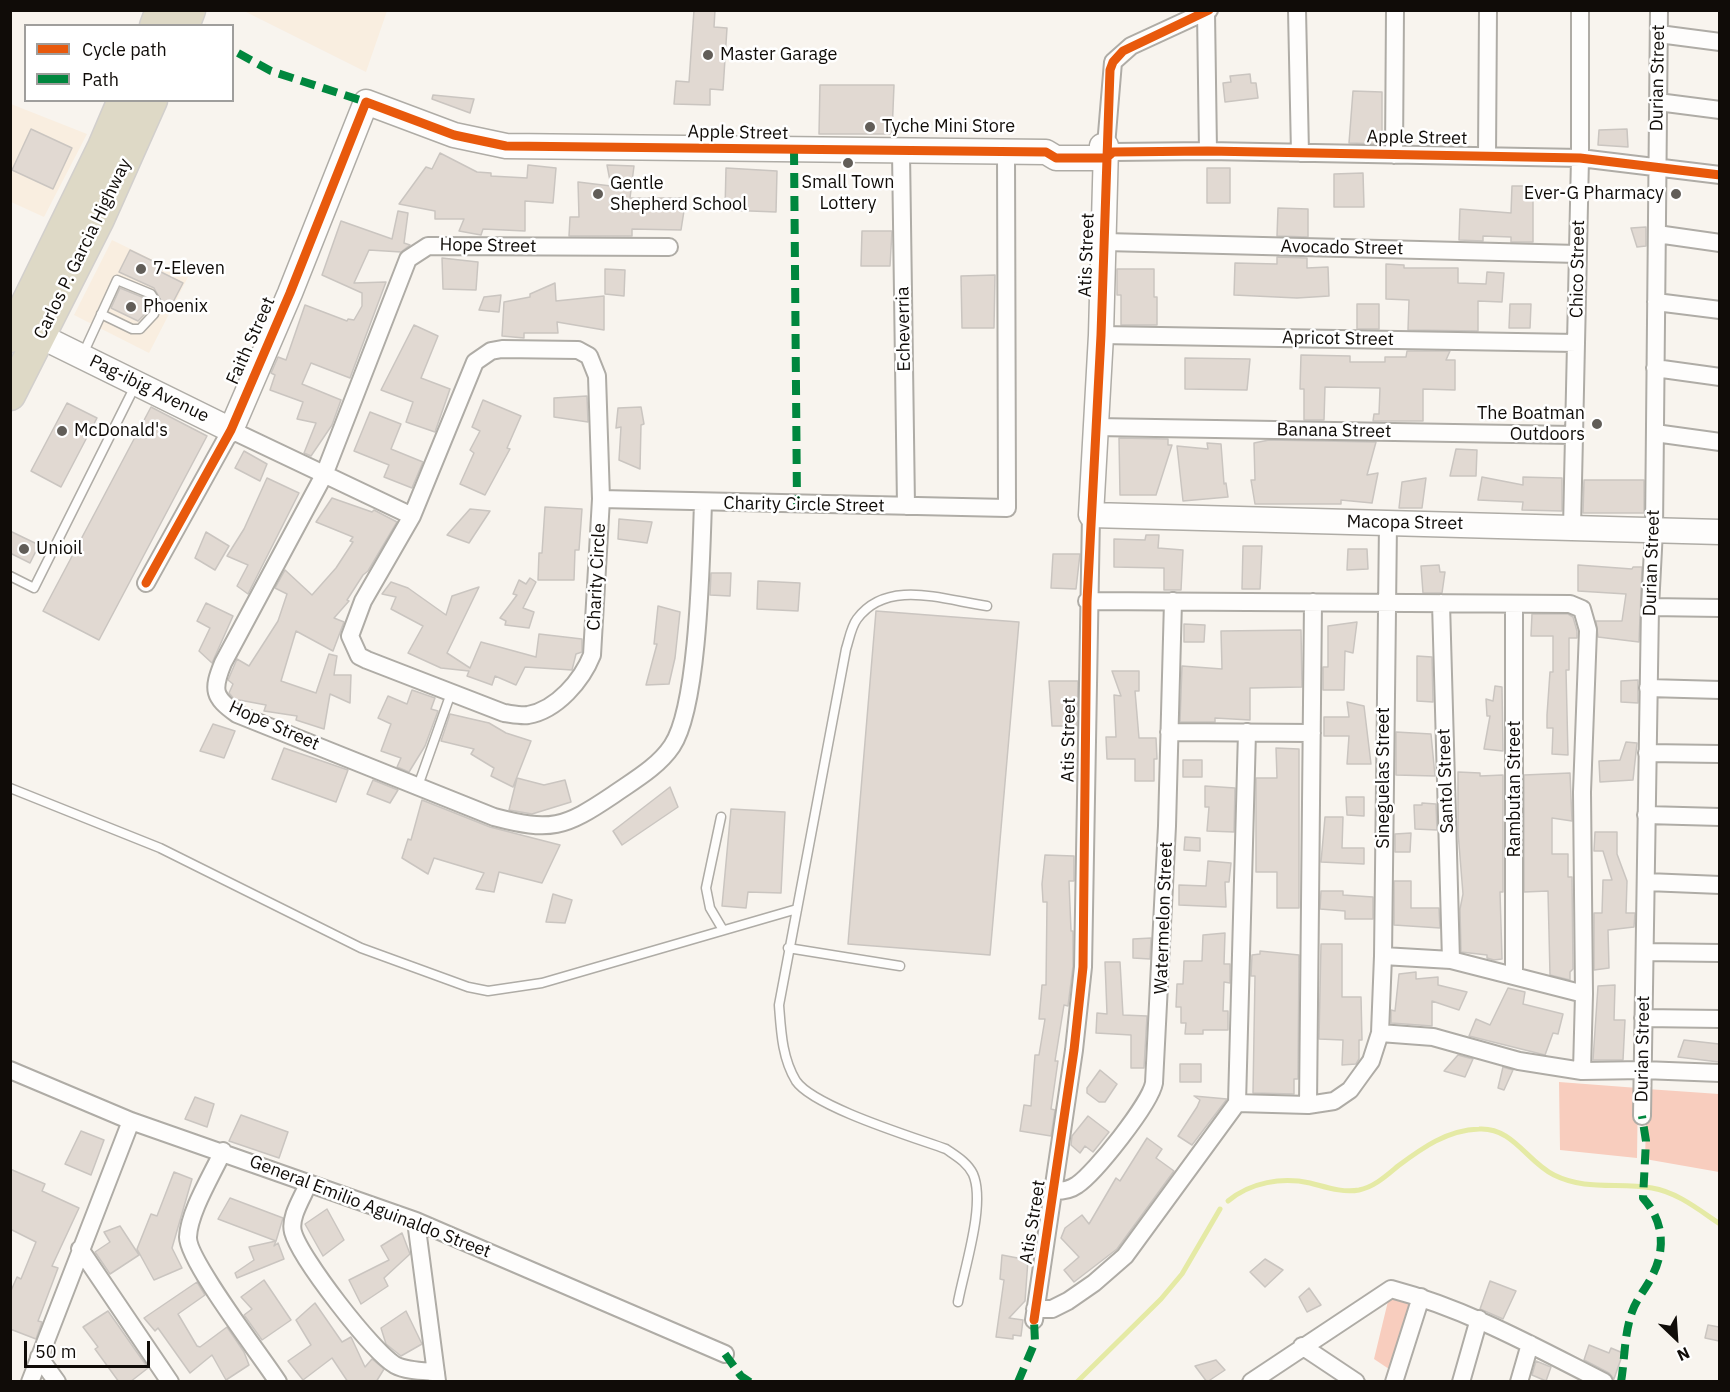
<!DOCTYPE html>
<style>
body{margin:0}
#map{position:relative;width:1730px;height:1392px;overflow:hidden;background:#f8f4ee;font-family:"IBM Plex Sans",sans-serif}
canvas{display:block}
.frame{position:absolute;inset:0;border:12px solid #100c08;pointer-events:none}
.legend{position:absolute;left:24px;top:24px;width:210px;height:78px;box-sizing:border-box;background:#fff;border:2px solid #9f9e9c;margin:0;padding:8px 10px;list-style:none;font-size:18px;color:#100c08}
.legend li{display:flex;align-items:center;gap:12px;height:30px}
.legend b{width:30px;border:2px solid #9f9e9c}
.north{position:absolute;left:1646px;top:1308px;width:60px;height:60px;-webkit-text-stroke:4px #fff;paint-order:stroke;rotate:155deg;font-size:16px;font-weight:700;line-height:24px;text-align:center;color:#100c08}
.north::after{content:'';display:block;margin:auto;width:21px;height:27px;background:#100c08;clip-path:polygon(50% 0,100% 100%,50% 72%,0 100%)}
.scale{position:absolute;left:24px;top:1341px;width:126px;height:27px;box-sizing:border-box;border:3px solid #100c08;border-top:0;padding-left:8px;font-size:18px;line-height:21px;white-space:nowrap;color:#100c08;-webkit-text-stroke:4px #fff;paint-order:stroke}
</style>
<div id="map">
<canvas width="1730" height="1392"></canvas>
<div class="frame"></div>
<ul class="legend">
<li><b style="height:8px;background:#e8590c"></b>Cycle path</li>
<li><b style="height:8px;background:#00873e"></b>Path</li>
</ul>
<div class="north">N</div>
<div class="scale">50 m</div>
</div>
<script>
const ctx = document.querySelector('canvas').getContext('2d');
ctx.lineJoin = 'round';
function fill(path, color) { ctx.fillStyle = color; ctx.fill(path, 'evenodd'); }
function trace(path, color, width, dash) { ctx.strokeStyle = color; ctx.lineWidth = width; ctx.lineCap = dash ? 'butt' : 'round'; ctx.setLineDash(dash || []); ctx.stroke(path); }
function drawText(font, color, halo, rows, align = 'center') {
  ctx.font = font + ' "IBM Plex Sans",sans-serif'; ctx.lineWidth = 5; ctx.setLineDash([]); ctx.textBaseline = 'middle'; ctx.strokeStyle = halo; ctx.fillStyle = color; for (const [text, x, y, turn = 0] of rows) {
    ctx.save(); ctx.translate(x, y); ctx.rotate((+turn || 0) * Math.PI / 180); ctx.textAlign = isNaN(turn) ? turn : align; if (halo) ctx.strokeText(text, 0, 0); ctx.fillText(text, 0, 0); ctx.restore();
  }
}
fill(new Path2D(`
 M244,11H387L366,72Z
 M11,104L87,134L44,217L11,202Z
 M112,240L188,277L149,353L74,315Z`), '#f9eee0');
fill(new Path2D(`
 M1559,1082L1638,1088L1637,1158L1560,1150Z
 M1647,1089L1719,1094V1172L1645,1159Z
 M1390,1293L1417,1299L1395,1373L1374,1359Z`), '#f8cdbe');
trace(new Path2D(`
 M1228,1201C1251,1182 1282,1177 1310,1183C1326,1187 1342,1193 1359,1190C1374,1187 1386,1176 1398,1166C1422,1148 1447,1130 1479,1129C1513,1127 1527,1162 1554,1175C1586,1191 1619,1182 1652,1188C1677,1192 1699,1210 1720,1224
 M1077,1382L1161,1299L1182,1274L1220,1209`), '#e5eaa5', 5);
const building = new Path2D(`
 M694,10H715L714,27L727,28L723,90L710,89V105L674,104L676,81L689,82Z
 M1250,74L1251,83H1256L1258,98L1225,102L1223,83L1231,82L1230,76Z
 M820,85H894L892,134H819Z
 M1353,91L1382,92V144L1349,143Z
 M433,95L474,99L470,113L432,99Z
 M31,129L72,148L53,189L12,170Z
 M1627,129L1628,147L1598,145L1599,130Z
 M440,153L477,172L491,173V176L527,178L528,165L556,168L553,203L525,201V231L483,229L481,235L459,231L464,219H435V211L399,204L426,167L432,169Z
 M607,165L634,166L630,198H686L681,230L632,229V236H569L570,217H579L578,182L611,186Z
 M726,168L777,171L776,212L725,210Z
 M1207,168H1230V203H1207Z
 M1363,173L1364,207H1334V174Z
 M1512,186H1533V242H1511V237L1483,236V241L1459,240L1460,209L1511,213Z
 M1278,208L1308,209V237L1277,236Z
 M398,211L408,213L404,243L410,245L401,252L369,250L354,283L386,282L350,378L311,363L302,384L341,400L332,425L311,456L304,453L316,423L297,419L303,402L270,390L275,375L271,373L278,357L286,360L305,305L347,321L348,319L354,320L362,306V293L322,275L341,221L392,239Z
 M1646,227V246L1637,247L1631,228Z
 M862,231H892L890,266H861Z
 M130,250L163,266L161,272L183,283L171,306L162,302L154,288L119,272Z
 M1277,257L1307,258V268L1328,267L1329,296L1297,298L1234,295L1235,263L1277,264Z
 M442,258L478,262L476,290L443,289Z
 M1386,264L1404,265V268H1458V283L1486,284L1487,272L1504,273L1502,302L1478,301V331L1408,330L1409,300L1386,299Z
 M605,269L625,270L624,296L605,294Z
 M1117,269H1154V297H1157V325H1121V295H1117Z
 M995,275L994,328H962L961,276Z
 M555,283L556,301L604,296V330L557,322L558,333H524V338L502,336L504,302L530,297V294Z
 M120,288L147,299L149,303L148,311L138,321L111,308Z
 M501,295L499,312L479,310L484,297Z
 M1357,304H1379V329H1357Z
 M1510,304H1531L1530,328H1509Z
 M414,325L438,336L421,378L450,389L435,432L406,422L413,402L381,390Z
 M1407,351H1450L1446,360H1455V390L1423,389V421H1373L1374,414H1379L1380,388L1325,387L1324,420H1304V389H1300L1301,355L1350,356V362H1385V357H1406Z
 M1185,358L1250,359L1247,390L1185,389Z
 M587,396L588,422L554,417V398Z
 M483,400L521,416L507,448L510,449L485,495L460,484L474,453L470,450L480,431L472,427Z
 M67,403L97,418L61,487L31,471Z
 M151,407L207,436L99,640L43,611Z
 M641,407L644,424L641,425L640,469L619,460L621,427L616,428L618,408Z
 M370,412L401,424L391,449L423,462L412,488L384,477L389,465L354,451Z
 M1119,438L1168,439V445H1172L1156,495H1120Z
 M1269,440L1376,442L1367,475L1378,473L1372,503L1341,500V504H1255L1251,480H1255L1254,443Z
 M1207,443L1221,444L1224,484L1226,483L1228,497L1183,501L1177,446L1208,449Z
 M1456,449L1477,450L1476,476H1450Z
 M244,451L267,464L260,481L235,468Z
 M1482,477L1523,485V477L1562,478V511L1522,510L1523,502L1478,500Z
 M267,478L299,493L248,594L237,586L248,565L227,556L244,529Z
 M1426,478L1422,508H1399L1402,482Z
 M1584,480H1644V513H1583Z
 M332,498L372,512L374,510L397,522L368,571L363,575L347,600L349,601L334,618L344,622L333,651L296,631L281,681L316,693L329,654L337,656L334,675H351L350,703L330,694L324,729L296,720L297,716L264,711L266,705L234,699L229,693L233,684L228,680L237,659L249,666L278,621L287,594L275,588L285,570L312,595L336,568L353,542L350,541L353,537L316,522Z
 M545,507L582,509L579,550H575L574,580H538L539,553H542Z
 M470,509L490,511L469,543L447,535Z
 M619,519L652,522L647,543L618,539Z
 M10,531L39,545L30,563L10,553Z
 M206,532L229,546L215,570L195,558Z
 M1146,535H1159L1158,548L1183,550L1181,590H1164V568L1114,567V539L1145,540Z
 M1243,546H1262L1260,589H1242Z
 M1348,549H1367L1368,569L1347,570Z
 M1053,554H1080L1076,589L1051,588Z
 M1439,565L1440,572H1445L1442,593H1423L1421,566Z
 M1578,565L1632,569L1633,567H1642L1639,642L1598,637L1596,621H1622L1626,594L1578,591Z
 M711,573H731L730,596L710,595Z
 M530,578L536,582L523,608L534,612L529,628L505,625L506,621L500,618L517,595L513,594L519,580L526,584Z
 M758,581L800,583L798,611L757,609Z
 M391,582L408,588L446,615L452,596L479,587L447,653L470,668L481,642L536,657L539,634L582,639V652L576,654L572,670L525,667L516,685L495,676L492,685L467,676L469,671L441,668L408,653L423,626L391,609L396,597L382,594Z
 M206,603L233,616L212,663L199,651L210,628L197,621Z
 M658,606L680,612L675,658L669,684L646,685L657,644H654Z
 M876,611L1019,622L990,955L848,944Z
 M1532,614H1568L1573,617L1577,631V638H1569V670H1566L1568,755L1552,754L1553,728H1547V715L1550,672H1553V636H1531Z
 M1357,622L1353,653L1345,651L1344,690H1323V667H1328V626Z
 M1184,624L1205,625L1204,642H1184Z
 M1301,630L1302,687L1250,688V720L1215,718V722H1180L1182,666L1222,669L1221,631Z
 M1417,656L1432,657L1433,702L1417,701Z
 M1112,671H1139V691H1135L1139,738H1156L1157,759H1154V781H1135V759H1107L1106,737H1116L1114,695L1121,696Z
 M1638,680V703L1621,702V681Z
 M1049,681H1078L1077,726H1052Z
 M1495,686L1502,687L1503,751L1484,749L1490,716H1487L1486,699L1493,701Z
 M412,690L435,698L431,709L438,711L425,746L409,772L397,767L401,758L381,751L391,724L378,718L388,696L407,704Z
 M1347,702L1364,706L1371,764H1347L1349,736H1324V717H1349Z
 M450,714L489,723L506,733L531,741L513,787L491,776L494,768L471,754L474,749L441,741Z
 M213,724L235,731L224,758L200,751Z
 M1396,732L1431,734L1435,776L1396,775Z
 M1626,742L1637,743L1633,780L1600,782L1599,761L1620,760Z
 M284,748L348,770L336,802L272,779Z
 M1276,748L1299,749V908H1277V872H1256V778H1277Z
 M1183,760H1202V777H1183Z
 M1458,772L1480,773V776L1503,775V892H1500L1502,959L1494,960L1487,958V955L1461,952L1460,909L1463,894L1458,832Z
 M1570,773L1572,821L1552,818V854H1568V877H1572L1573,969L1570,972V980L1550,975L1548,891L1524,892V775Z
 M517,778L544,785L565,780L571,802L532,814L509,810Z
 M373,780L398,790L390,803L367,794Z
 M1205,786L1235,788L1234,832L1207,831L1209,807H1205Z
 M670,787L678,807L622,845L613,831Z
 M1346,797H1364V816L1347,815Z
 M422,800L490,827L560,845L542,883L499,872L494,892L476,889L484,873L434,858L428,874L402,858L408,839L411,840Z
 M1422,803L1436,804L1437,830L1415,829L1414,805H1422Z
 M731,809L785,812L781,893L748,892L746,908L722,906Z
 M1325,817H1343L1342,848H1364V864L1321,862Z
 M1595,832H1617V854L1627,881L1626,913H1635L1634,927L1608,930L1609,968L1594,970V913H1602L1603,880H1612L1603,851H1594Z
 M1411,833L1410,852H1395V834Z
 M1185,837L1200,838V851L1184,850Z
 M1045,855L1074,856V881H1069L1071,931H1073V966L1068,1006L1064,1005L1055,1061H1058L1051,1109L1055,1110L1051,1136L1020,1131L1024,1105L1031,1106L1035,1055H1039L1045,1019H1039L1042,985H1046L1047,902H1043L1042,884Z
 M1208,861L1231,863L1229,882H1225L1226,907L1179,905V885L1206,886Z
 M1394,881H1411V908H1439L1440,928L1394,925Z
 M1321,891H1343V895L1373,897V919H1345V911L1320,909Z
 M553,894L572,900L565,923L546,922Z
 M1225,933L1224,964H1230V983L1224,982L1223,1011H1228V1030H1203V1034H1185L1186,1023H1181V1007H1176L1177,984H1183L1184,961H1202L1203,935Z
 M1151,938L1150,959L1133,958V939Z
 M1321,944H1342V997H1361L1362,1040H1359V1059L1356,1064L1342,1065L1343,1040L1319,1039Z
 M1260,951L1299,955L1298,1079H1294V1094L1253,1093L1255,976H1251L1252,955L1260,954Z
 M1105,962H1120L1123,1015L1147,1016L1144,1068H1131V1035L1096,1033L1097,1013L1107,1014Z
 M1416,972V979L1438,977V985L1467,992L1459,1010L1432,1001V1026L1391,1023V1010L1395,1011L1399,974Z
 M1615,985L1614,1020H1625L1623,1060H1593L1598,986Z
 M1508,988L1525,992L1523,1004L1563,1014L1558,1034L1553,1033L1545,1055L1469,1036L1476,1019L1490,1025Z
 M1684,1040L1719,1044V1062L1678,1057Z
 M1458,1055L1473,1059L1465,1077L1444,1071Z
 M1180,1064H1201V1082H1180Z
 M1503,1067L1513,1070L1504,1090L1498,1088Z
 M1100,1070L1117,1084L1105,1102H1099L1087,1093V1088Z
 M1194,1096L1227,1099L1192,1145L1178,1136L1197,1107L1200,1100Z
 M195,1097L214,1104L207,1127L185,1119Z
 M241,1115L288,1132L279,1158L229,1141Z
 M1088,1116L1109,1132L1093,1152L1085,1146L1080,1153L1071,1145L1072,1136Z
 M81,1131L104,1140L91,1175L65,1164Z
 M1147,1138L1162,1149L1156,1158L1174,1171L1117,1249L1074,1282L1064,1270L1079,1257L1061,1238L1065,1228L1082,1215L1089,1224L1116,1178L1120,1181Z
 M10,1169L45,1184L42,1191L79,1208L52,1266L58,1268L38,1321L42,1322L36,1339L10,1329V1293L17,1277L21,1279L36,1242L10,1229Z
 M174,1172L192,1179L172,1248L182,1268L154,1280L137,1249L151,1214L157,1216Z
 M230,1198L283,1218L276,1241L218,1219Z
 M327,1209L344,1240L323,1256L305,1224Z
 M120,1226L139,1255L110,1274L95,1252L110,1242L104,1232Z
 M402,1233L410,1254L384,1278L388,1286L361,1304L349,1280L389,1260L381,1246Z
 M276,1241L274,1246L278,1243L284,1259L237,1278L235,1273L254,1260L249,1247Z
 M1002,1255L1028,1260L1025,1301L1009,1318L1023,1320L1021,1336L1013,1335V1339L996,1337L1004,1280L1000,1279Z
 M1265,1259L1283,1270L1265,1287L1250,1272Z
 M264,1280L291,1320L262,1340L244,1315L252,1309L241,1297Z
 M1490,1281L1516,1291L1503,1319L1480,1309Z
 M197,1282L205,1295L178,1314L197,1346L200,1347L227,1327L244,1352L249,1365L226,1380L212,1355L190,1373L158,1328L155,1331L144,1318Z
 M1309,1288L1321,1305L1307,1312L1299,1297Z
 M315,1303L342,1342L351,1337L365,1367L372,1359L384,1369L376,1382H348L332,1358L303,1380L288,1361L311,1345L296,1320Z
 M108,1311L148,1368L130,1382H119L95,1349L98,1347L83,1327Z
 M406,1311L422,1344L401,1356L386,1344L381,1328Z
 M1708,1325L1719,1327V1341L1705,1338Z
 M1589,1345L1609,1353L1611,1348L1623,1353L1614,1379L1609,1373L1584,1360Z
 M1216,1360L1225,1370L1207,1382L1195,1366Z
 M1536,1361L1551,1367L1546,1381L1532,1375Z`);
fill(building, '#e1d9d2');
trace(building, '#cac5c0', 1.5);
const lane = new Path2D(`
 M83,354L117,280L151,294L156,302L154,314L140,329H132L101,314
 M10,576L34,588L136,384
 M418,786L451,693
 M10,788L160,848L361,948L468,987L488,991L542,983L797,909
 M721,817L706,888L710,908L723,930
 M788,948L900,966
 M958,1302C964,1269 986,1204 973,1174C967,1162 956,1156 946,1149C913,1137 814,1107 796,1081C782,1058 781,1031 779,1005L846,649C849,640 851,627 857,619C887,578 944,600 987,606`);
const street = new Path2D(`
 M1297,10L1300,153
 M1206,12L1208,151
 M1659,34L1720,42
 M1658,102L1720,110
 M901,152L906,506
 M1113,152L1106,146L1113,62L1131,46L1209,10
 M1394,155L1395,10
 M1487,156L1488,10
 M1106,158L1113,152L1208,151L1580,158L1720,175
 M1657,234L1720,243
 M1105,242L1578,254
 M669,247L428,246L408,259L324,475L223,663C212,690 213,697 237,714L494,817C551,832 564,828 613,795C633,781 658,767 672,746C699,706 701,556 703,503
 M1656,302L1720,310
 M1101,335L1576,343
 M502,349L578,350L589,356L597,376L601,499L592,655C582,680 557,710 528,715C521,716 512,714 504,713L367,660L359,656L350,636L363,601L412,516L475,362L491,351Z
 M1655,368L1720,377
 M1096,427L1573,435
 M1655,433L1720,442
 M601,499L1007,508L1006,152
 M1572,528L1580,158V10
 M146,583L231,430L412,516
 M1087,601L1570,604L1582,609L1588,630L1582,792L1584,994L1582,1071
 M1441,603L1451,960
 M1650,607L1720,608
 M1648,688L1720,690
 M1169,732L1312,733
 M1647,753L1720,754
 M1646,815L1720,817
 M1647,882L1720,885
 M1645,952L1720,953
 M1383,956L1451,960L1584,994
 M1514,975V604
 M1643,1018L1720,1019
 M1380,1033L1433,1037L1519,1061L1582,1071L1643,1070L1720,1073
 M10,1070L131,1121L416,1221L725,1354
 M1237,1103L1308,1105L1334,1101L1350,1090L1363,1072L1371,1061L1380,1033L1383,956L1388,523
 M1308,1105L1313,602
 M1642,1116L1650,607L1654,530L1659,10
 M223,1151C212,1175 189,1212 188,1237C187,1260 262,1357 278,1382
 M308,1184C303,1197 289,1217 293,1232C300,1258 372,1351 395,1365C406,1371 424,1371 436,1372
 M1055,1191C1063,1191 1070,1190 1077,1185C1095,1173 1150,1104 1154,1083L1167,826L1173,601
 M416,1221L437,1381
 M80,1249L170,1382
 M1035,1309H1052L1068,1301L1094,1283L1125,1256L1237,1103L1247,732
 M1034,1320L1074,1050L1083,967L1091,515
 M1302,1346L1356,1382
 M39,1357L57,1382
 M30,1382L131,1121
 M1251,1382L1391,1289C1467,1309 1535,1347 1604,1382
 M1394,1382L1421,1297
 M1461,1382L1479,1319
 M1519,1382L1530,1344`);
const secondary = new Path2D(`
 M1102,146H1106L1101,335L1091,515L1720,532
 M26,329L231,430L290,293L366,102L454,135L506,146L1046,152L1056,158H1106`);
const highway = new Path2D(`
 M155,26L161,10
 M184,26L190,10
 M10,337L103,147L123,100
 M10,395L99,219L152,100`);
trace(lane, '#afaca6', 11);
trace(street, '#afaca6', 20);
trace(secondary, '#afaca6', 27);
trace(highway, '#d2cfcc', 33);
trace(lane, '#fefdfc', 8);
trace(street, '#fefdfc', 16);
trace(secondary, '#fefdfc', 24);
trace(highway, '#ded9c6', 30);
trace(new Path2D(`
 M238,53L271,71L366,102
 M794,150L797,505
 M725,1354L741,1376L750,1382
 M1018,1382L1035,1342L1034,1320
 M1621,1382C1625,1358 1624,1335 1632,1312C1636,1300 1644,1291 1650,1280C1666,1252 1665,1222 1643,1198L1646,1141L1642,1116`), '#00873e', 8, [15, 8]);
trace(new Path2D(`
 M146,583L231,430L290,293L366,102L454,135L506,146L1046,152L1056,158H1106L1113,152L1208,151L1580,158L1720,175
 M1034,1320L1074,1050L1083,967L1087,601L1101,335L1110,70L1113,62L1123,51L1209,10`), '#e8590c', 9);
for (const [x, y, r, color] of [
 [708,55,6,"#615d58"],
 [870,127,6,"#615d58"],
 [848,163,6,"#615d58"],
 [598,194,6,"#615d58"],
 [1676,194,6,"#615d58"],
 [141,269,6,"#615d58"],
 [131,307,6,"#615d58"],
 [1597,424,6,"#615d58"],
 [62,431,6,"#615d58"],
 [24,549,6,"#615d58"]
]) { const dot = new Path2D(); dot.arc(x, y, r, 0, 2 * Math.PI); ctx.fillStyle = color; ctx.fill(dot); trace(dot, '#fff', 2); }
drawText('18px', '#100c08', '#fff', [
 ["Master Garage",720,55],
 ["Tyche Mini Store",882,127],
 ["Small Town",848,183,"center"],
 ["Lottery",848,204,"center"],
 ["Gentle",610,184],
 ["Shepherd School",610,205],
 ["Ever-G Pharmacy",1664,194,"right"],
 ["7-Eleven",153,269],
 ["Phoenix",143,307],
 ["The Boatman",1585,414,"right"],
 ["Outdoors",1585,435,"right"],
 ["McDonald's",74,431],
 ["Unioil",36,549]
], 'left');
drawText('18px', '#100c08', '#fff', [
 ["Durian Street",1658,78,-89],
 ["Apple Street",738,133,1],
 ["Apple Street",1417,138,1],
 ["Hope Street",488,246,1],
 ["Avocado Street",1342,248,1],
 ["Carlos P. Garcia Highway",83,249,-64],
 ["Atis Street",1087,255,-88],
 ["Chico Street",1578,269,-89],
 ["Echeverria",904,329,-91],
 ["Apricot Street",1338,339,1],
 ["Faith Street",251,341,-66],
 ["Pag-ibig Avenue",149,389,26],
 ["Banana Street",1334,431,1],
 ["Charity Circle Street",804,505,1],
 ["Macopa Street",1405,523,1],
 ["Durian Street",1652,563,-88],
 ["Charity Circle",597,577,-87],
 ["Hope Street",274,726,24],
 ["Atis Street",1069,740,-89],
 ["Sineguelas Street",1384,778,-90],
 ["Santol Street",1446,781,-92],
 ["Rambutan Street",1515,789,-90],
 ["Watermelon Street",1164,918,-88],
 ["Durian Street",1643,1049,-89],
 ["General Emilio Aguinaldo Street",370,1207,21],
 ["Atis Street",1033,1222,-81]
]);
</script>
